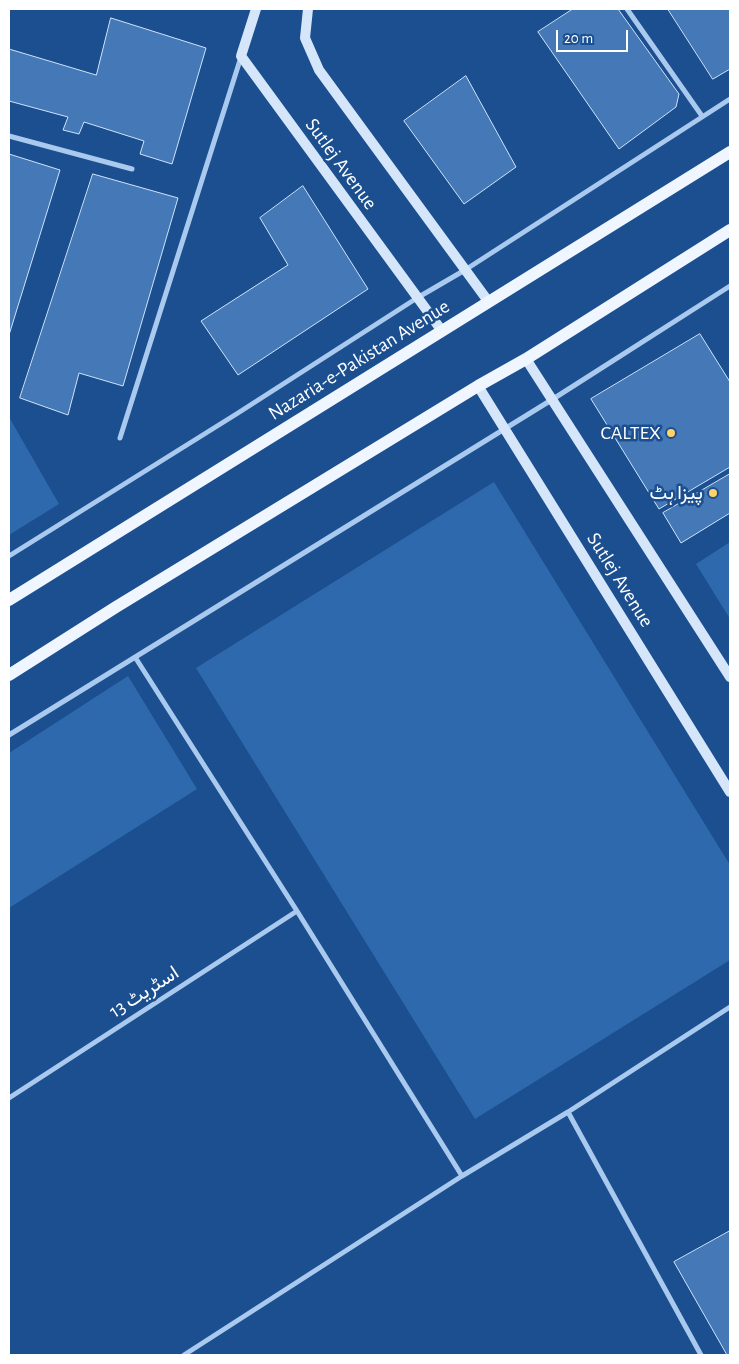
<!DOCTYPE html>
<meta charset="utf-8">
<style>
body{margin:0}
#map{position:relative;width:739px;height:1364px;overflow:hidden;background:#1b4f8f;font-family:"Alegreya Sans",sans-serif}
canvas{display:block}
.frame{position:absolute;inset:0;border:10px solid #fff;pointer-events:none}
.scale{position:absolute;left:556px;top:30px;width:72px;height:22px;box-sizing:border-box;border:2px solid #fff;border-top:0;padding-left:6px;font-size:15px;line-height:18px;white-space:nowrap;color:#fff;-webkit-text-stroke:4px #1b4f8f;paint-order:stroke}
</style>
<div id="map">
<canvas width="739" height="1364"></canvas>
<div class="frame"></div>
<div class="scale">20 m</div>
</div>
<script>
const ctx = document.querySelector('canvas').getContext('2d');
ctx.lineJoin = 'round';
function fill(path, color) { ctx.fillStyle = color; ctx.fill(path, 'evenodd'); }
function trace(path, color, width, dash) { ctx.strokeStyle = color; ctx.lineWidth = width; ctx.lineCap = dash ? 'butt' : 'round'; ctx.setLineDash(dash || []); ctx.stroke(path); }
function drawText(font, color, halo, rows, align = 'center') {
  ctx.font = font + ' "Alegreya Sans",Vazirmatn,sans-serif'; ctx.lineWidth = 5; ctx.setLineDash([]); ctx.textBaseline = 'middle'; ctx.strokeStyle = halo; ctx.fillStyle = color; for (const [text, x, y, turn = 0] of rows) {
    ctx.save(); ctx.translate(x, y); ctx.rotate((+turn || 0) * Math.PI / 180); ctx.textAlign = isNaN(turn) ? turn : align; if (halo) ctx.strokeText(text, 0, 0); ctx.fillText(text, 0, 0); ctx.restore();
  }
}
fill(new Path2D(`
 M9,417L59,504L9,535Z
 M494,482L730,865V960L475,1119L196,668Z
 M730,542V619L696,564Z
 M128,676L197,789L9,908V753Z`), '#2e69ad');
const building = new Path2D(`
 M573,9H618L679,94L676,107L619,149L538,32Z
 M668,9H730V69L713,79Z
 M111,18L206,48L172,164L140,154L144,141L84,122L79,134L63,130L68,117L9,101V49L96,75Z
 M466,76L516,167L464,204L404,121Z
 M9,154L60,170L9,335Z
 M93,174L178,198L123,386L79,373L68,415L20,398Z
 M303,186L368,289L238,375L201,321L288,265L260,218Z
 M700,334L730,382V467L659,509L591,399Z
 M730,474V513L681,543L663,513Z
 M730,1231V1355H727L674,1262Z`);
fill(building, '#4478b7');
trace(building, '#cfe3fa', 1);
trace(new Path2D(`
 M627,9L702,116
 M9,136L132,169
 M120,438L241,57
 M9,556L238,413L417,298L465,270L730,99
 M135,657L297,911L462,1176
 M9,735L553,399L730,286
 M9,1098L297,911
 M568,1112L701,1355
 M184,1355L462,1176L568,1112L730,1007`), '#a9c9ee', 5);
trace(new Path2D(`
 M256,9L241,56L442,331
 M308,9L305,38L319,70L488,301
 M526,359L730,677
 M478,386L730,792`), '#d6e6fa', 10);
trace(new Path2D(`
 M9,600L730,152
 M9,675L116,607L478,386L526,359L730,230`), '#f0f6ff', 12);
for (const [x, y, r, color] of [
 [671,433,5,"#ffd166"],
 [713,493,5,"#ffd166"]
]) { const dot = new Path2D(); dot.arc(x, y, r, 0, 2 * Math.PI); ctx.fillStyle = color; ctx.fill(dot); trace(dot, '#1b4f8f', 2); }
drawText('20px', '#fff', '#1b4f8f', [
 ["Sutlej Avenue",341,164,54],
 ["Nazaria-e-Pakistan Avenue",359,360,-32],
 ["Sutlej Avenue",620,580,58],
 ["اسٹریٹ 13",144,992,-33]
]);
drawText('20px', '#fff', '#1b4f8f', [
 ["CALTEX",661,433],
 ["پیزا ہٹ",703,493]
], 'right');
</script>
